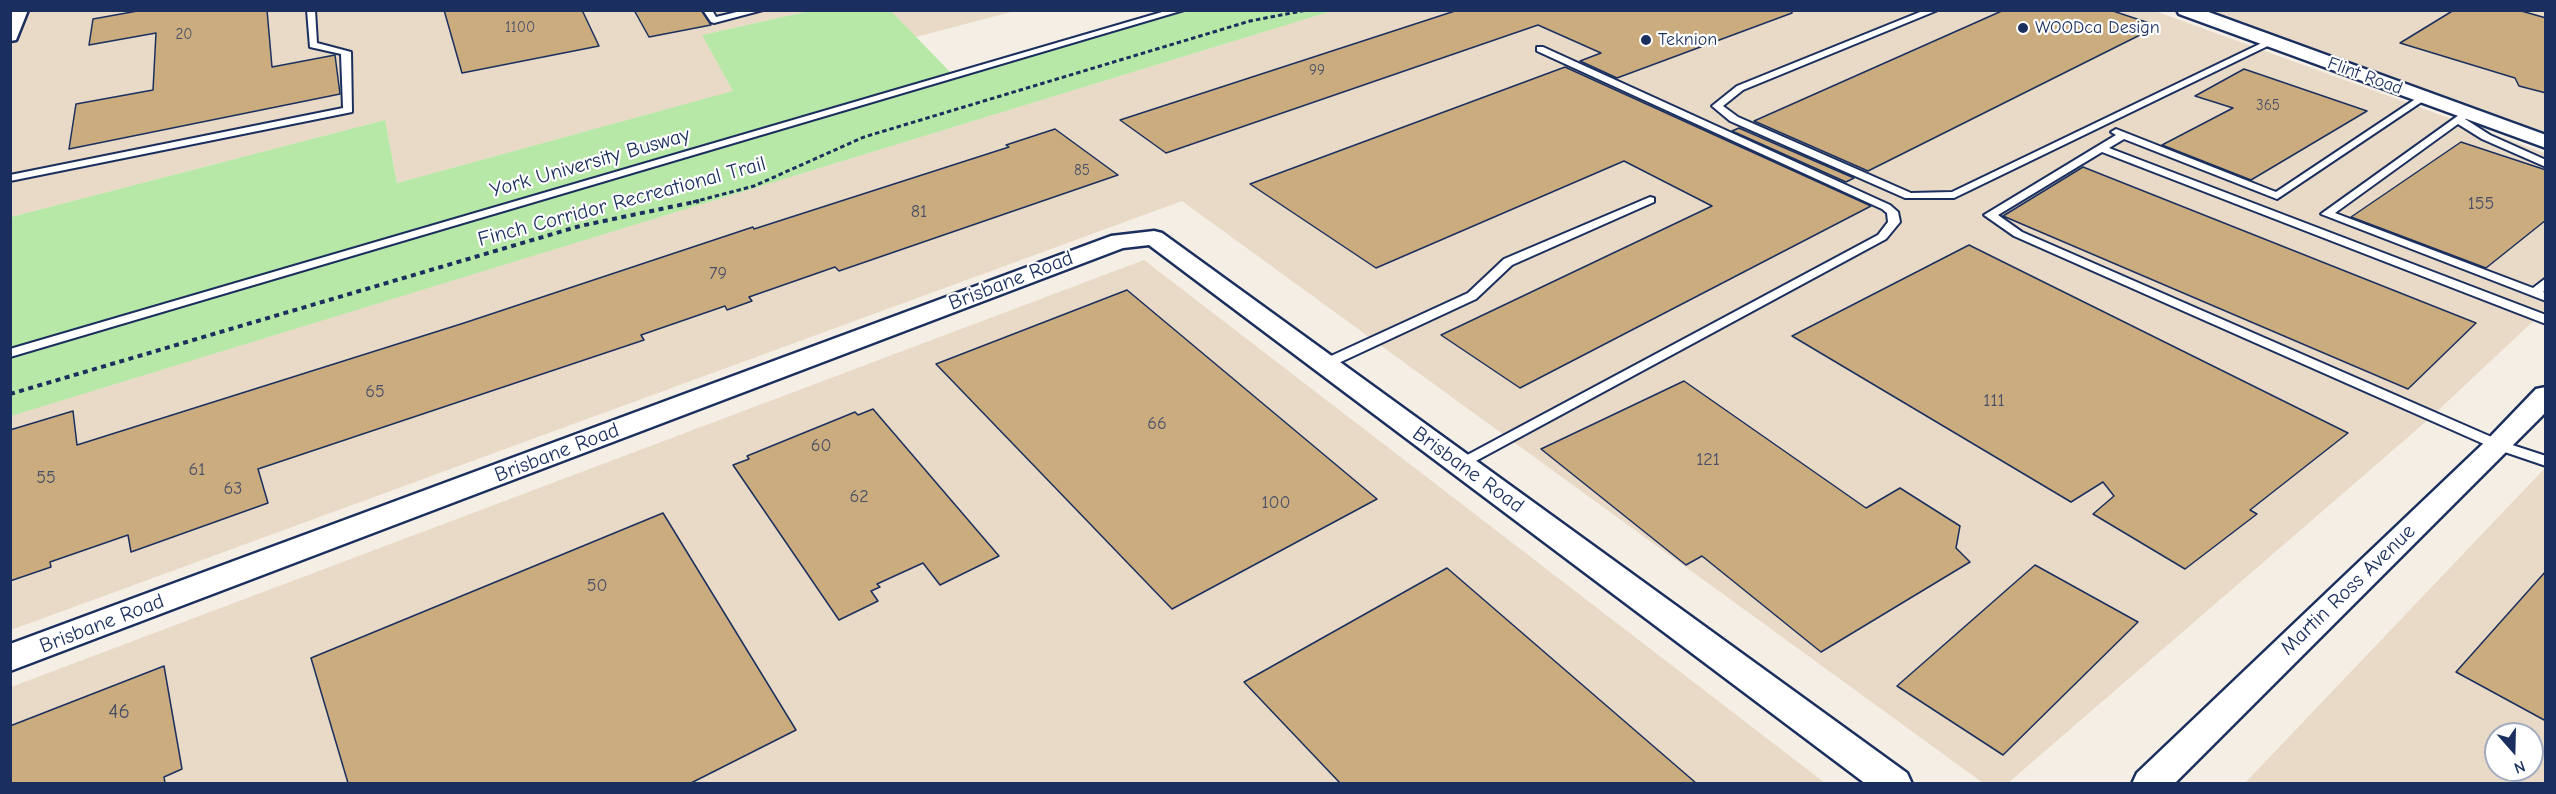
<!DOCTYPE html>
<style>
body{margin:0}
#map{position:relative;width:2556px;height:794px;overflow:hidden;background:#f5eee5;font-family:"Comic Neue",sans-serif}
canvas{display:block}
.frame{position:absolute;inset:0;border:12px solid #1b2f5e;pointer-events:none}
.north{position:absolute;left:2484px;top:722px;width:60px;height:60px;box-sizing:border-box;background:#fff;border:2px solid #a4acbf;border-radius:50%;rotate:160deg;font-size:16px;font-weight:700;line-height:24px;text-align:center;color:#1b2f5e}
.north::after{content:'';display:block;margin:auto;width:21px;height:27px;background:#1b2f5e;clip-path:polygon(50% 0,100% 100%,50% 72%,0 100%)}
</style>
<div id="map">
<canvas width="2556" height="794"></canvas>
<div class="frame"></div>
<div class="north">N</div>
</div>
<script>
const ctx = document.querySelector('canvas').getContext('2d');
ctx.lineJoin = 'round';
function fill(path, color) { ctx.fillStyle = color; ctx.fill(path, 'evenodd'); }
function trace(path, color, width, dash) { ctx.strokeStyle = color; ctx.lineWidth = width; ctx.lineCap = dash ? 'butt' : 'round'; ctx.setLineDash(dash || []); ctx.stroke(path); }
function drawText(font, color, halo, rows, align = 'center') {
  ctx.font = font + ' "Comic Neue",sans-serif'; ctx.lineWidth = 4.5; ctx.setLineDash([]); ctx.textBaseline = 'middle'; ctx.strokeStyle = halo; ctx.fillStyle = color; for (const [text, x, y, turn = 0] of rows) {
    ctx.save(); ctx.translate(x, y); ctx.rotate((+turn || 0) * Math.PI / 180); ctx.textAlign = isNaN(turn) ? turn : align; if (halo) ctx.strokeText(text, 0, 0); ctx.fillText(text, 0, 0); ctx.restore();
  }
}
fill(new Path2D(`
 M11,11H809L702,35L734,91L397,183L385,120L11,217Z
 M891,11H1015L916,37Z
 M1332,11H2155L2545,153V310L2429,419L2008,783H1983L1182,201L11,630L10,416Z
 M2211,11H2545V132Z
 M1144,260L1825,783L11,784V687Z
 M2545,468V783H2245ZM2496,734H2532V770H2496Z`), '#e8dac6');
fill(new Path2D(`
 M809,11H891L953,75L1179,11H1332L11,416V217L385,120L397,183L733,91L702,35Z`), '#b8e8a7');
const building = new Path2D(`
 M143,10H267L272,67L335,55L340,94L69,149L76,104L153,90L156,33L89,45L93,19Z
 M444,10H582L599,46L462,73Z
 M634,10H701L711,25L649,37Z
 M1458,10H1792V13L1617,78L1580,61L1601,53L1538,25L1166,153L1120,120Z
 M2004,10H2110L2158,26L1868,171L1754,121Z
 M2454,10H2518L2546,18V93L2519,86L2515,78L2400,43Z
 M1565,67L1871,206L1520,388L1441,335L1712,206L1624,161L1376,268L1250,184Z
 M2244,69L2367,111L2251,180L2162,145L2233,108L2195,96Z
 M1739,128L1854,178L1846,182L1732,131Z
 M1055,129L1118,175L839,271L835,267L749,297L752,301L727,310L725,306L641,335L644,340L258,469L268,503L131,552L128,535L50,562L51,567L10,581V430L73,411L77,445L464,323L753,227L754,229L1009,147L1006,145Z
 M2461,142L2546,170V220L2486,268L2351,217Z
 M2083,167L2350,273L2476,323L2408,389L2003,216Z
 M1969,245L2348,433L2250,510L2257,514L2185,569L2093,514L2114,496L2103,482L2071,502L1792,336Z
 M1127,290L1377,499L1172,609L936,364Z
 M1684,381L1866,508L1900,488L1960,526L1956,548L1970,562L1821,652L1702,556L1686,565L1541,449Z
 M873,409L999,556L940,585L923,563L877,584L880,587L871,591L878,601L839,620L733,465L749,459L747,456L855,412L858,415Z
 M663,513L796,730L691,783H348L311,658Z
 M2035,565L2138,622L2003,755L1897,686Z
 M1447,568L1696,783H1340L1244,682Z
 M2546,571V721L2456,672Z
 M164,666L182,769L164,777L165,783H10V726Z`);
fill(building, '#cbac7f');
trace(building, '#1b2f5e', 1.5);
const lane = new Path2D(`
 M307,10H315L317,43L351,52L352,112L10,181V175L343,108L341,54L310,47Z
 M703,10H712L716,17L745,10H763L714,23L711,22Z
 M1169,10H1184L10,357V349Z
 M1925,10H1938L1743,90L1723,106L1738,117L1911,193L1952,192L2268,40L2276,42L1954,198H1905L1730,121L1712,106L1737,86Z
 M1537,47H1543L1890,205L1898,212L1900,222L1886,239L1461,469L1454,464L1456,461L1878,235L1888,222L1887,213L1882,209L1537,51Z
 M2423,94L2426,95V99L2277,199L2124,139L2109,148L2546,315V324L2102,152L1998,215L2022,232L2503,442L2546,456V466L2493,448L2014,236L1984,215L2116,135L2111,132L2116,129L2276,192Z
 M2466,110L2471,113L2465,119L2490,135L2546,160V167L2482,139L2458,124L2335,213L2533,288L2546,278V289L2543,292L2546,293V301L2321,214Z
 M1650,197L1654,198V202L1512,265L1476,299L1330,367L1325,368L1318,364L1320,361L1468,293L1504,259Z`);
const street = new Path2D(`
 M10,10H28L16,40L10,41Z
 M2177,10H2203L2546,135V148L2179,14Z
 M1154,231L1162,233L1907,773L1912,784H1866L1149,245L1123,248L10,671V644L1111,236Z
 M2546,387V412L2174,784H2132L2137,773L2488,439L2536,389Z`);
trace(lane, '#1b2f5e', 4);
trace(street, '#1b2f5e', 5);
trace(new Path2D(`
 M693,202L754,186L864,137L1250,21L1307,10`), '#1b2f5e', 3, [4.5, 3]);
trace(new Path2D(`
 M10,394L580,226L699,201`), '#1b2f5e', 4, [5, 4.5]);
fill(lane, '#fff');
fill(street, '#fff');
for (const [x, y, r, color] of [
 [2023,28,6,"#1b2f5e"],
 [1646,40,6,"#1b2f5e"]
]) { const dot = new Path2D(); dot.arc(x, y, r, 0, 2 * Math.PI); ctx.fillStyle = color; ctx.fill(dot); trace(dot, '#fff', 2); }
drawText('15px', '#474e66', null, [
 ["1100",520,28],
 ["20",184,35],
 ["99",1317,71],
 ["365",2268,106],
 ["85",1082,171]
]);
drawText('18px', '#1b2f5e', '#fff', [
 ["WOODca Design",2035,28],
 ["Teknion",1658,40]
], 'left');
drawText('18px', '#1b2f5e', '#fff', [
 ["Flint Road",2365,76,20]
]);
drawText('18px', '#474e66', null, [
 ["155",2481,204],
 ["81",919,212],
 ["79",718,274],
 ["65",375,392],
 ["111",1994,401],
 ["66",1157,424],
 ["60",821,446],
 ["121",1708,460],
 ["61",197,470],
 ["55",46,478],
 ["63",233,489],
 ["62",859,497],
 ["100",1276,503],
 ["50",597,586]
]);
drawText('21px', '#1b2f5e', '#fff', [
 ["York University Busway",590,163,-16],
 ["Finch Corridor Recreational Trail",622,202,-15],
 ["Brisbane Road",1011,281,-21],
 ["Brisbane Road",557,453,-21],
 ["Brisbane Road",1468,470,36],
 ["Martin Ross Avenue",2348,590,-44],
 ["Brisbane Road",102,624,-21]
]);
drawText('21px', '#474e66', null, [
 ["46",119,712]
]);
</script>
